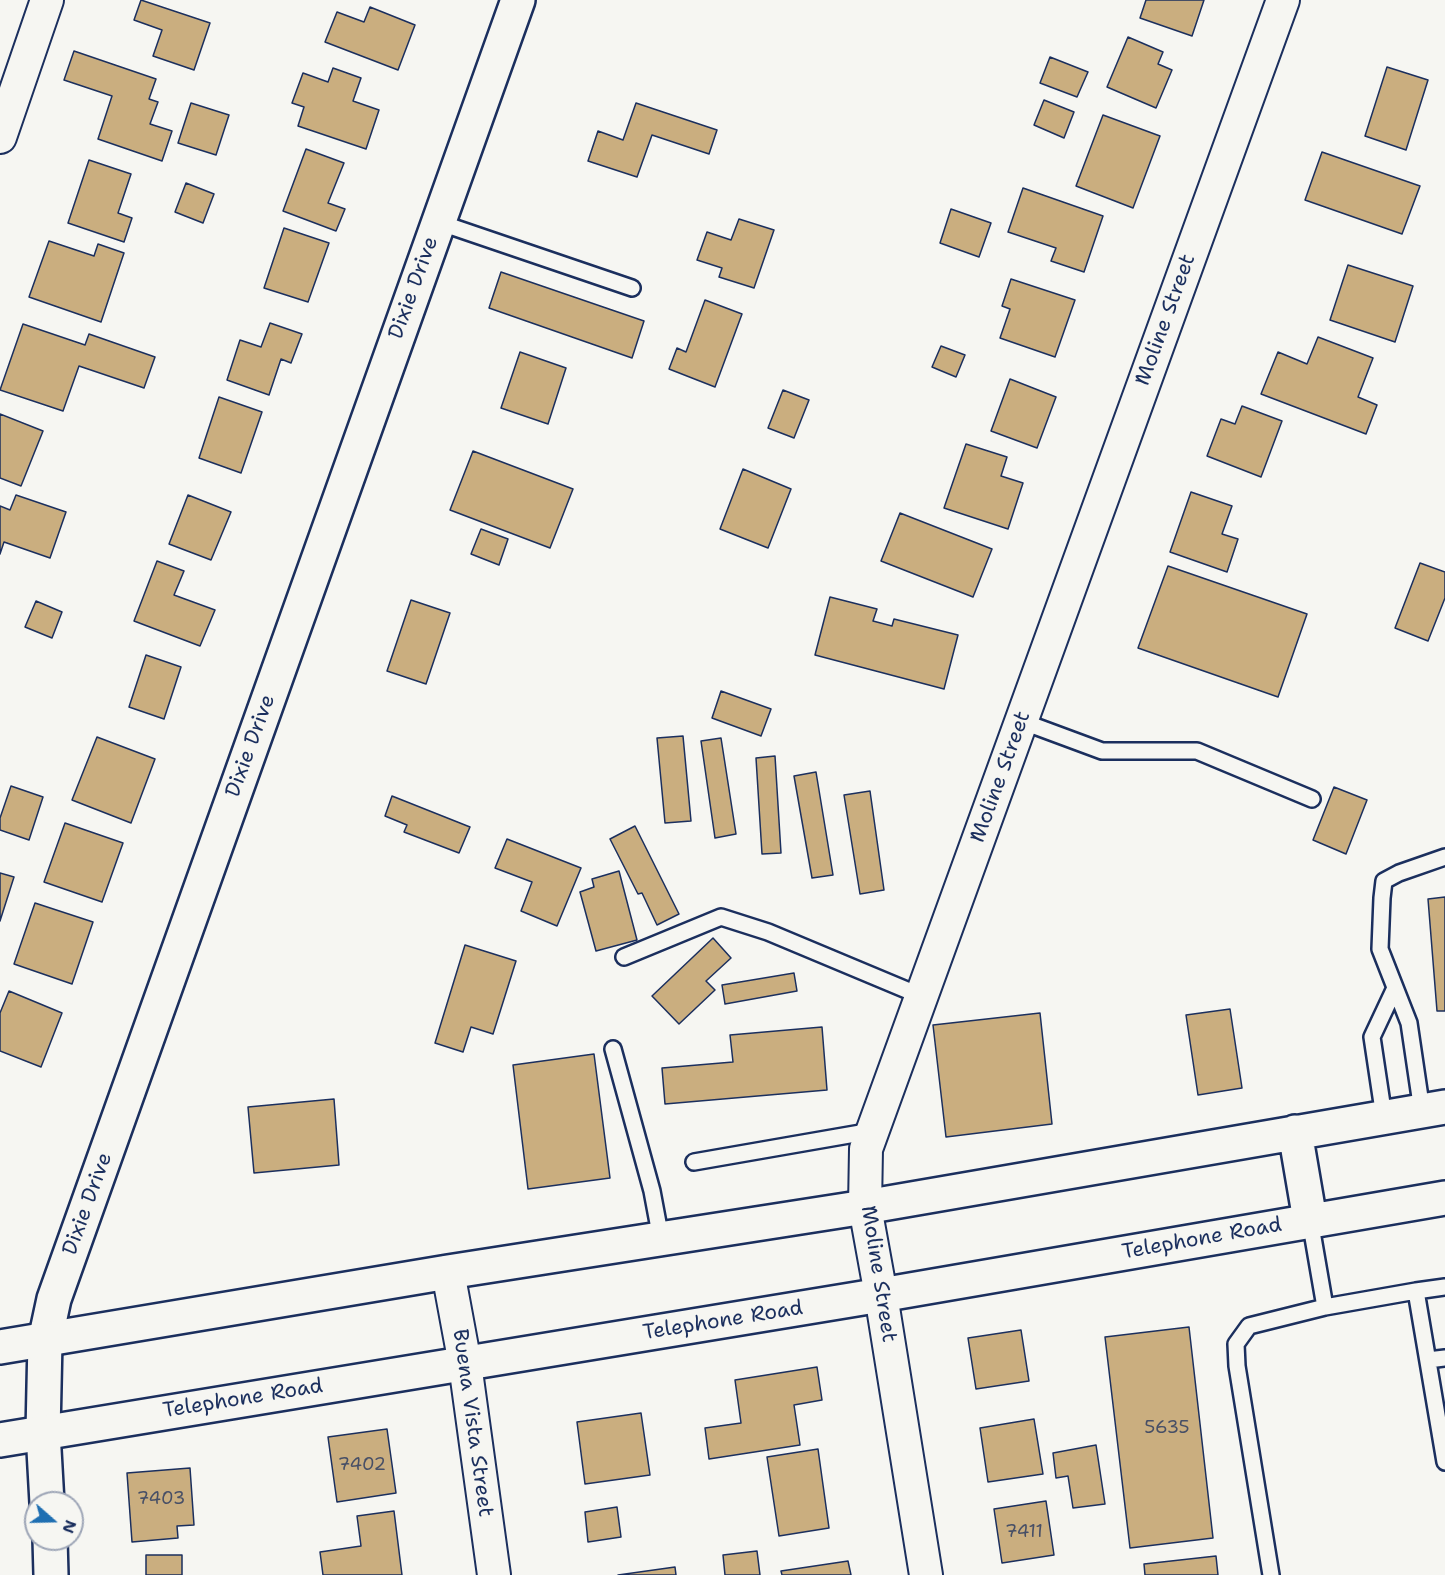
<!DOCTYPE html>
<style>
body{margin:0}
#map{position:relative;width:1445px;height:1575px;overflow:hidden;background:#f6f6f2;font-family:"Shantell Sans",sans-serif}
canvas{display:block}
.north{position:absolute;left:24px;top:1491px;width:60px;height:60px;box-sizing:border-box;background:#f6f6f2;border:2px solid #9ea6b7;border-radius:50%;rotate:110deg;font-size:16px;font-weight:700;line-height:24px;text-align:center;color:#1b2f5e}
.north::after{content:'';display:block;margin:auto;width:21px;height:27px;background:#1f6fb2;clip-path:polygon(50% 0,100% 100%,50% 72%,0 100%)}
</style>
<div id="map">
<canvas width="1445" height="1575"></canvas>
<div class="north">N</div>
</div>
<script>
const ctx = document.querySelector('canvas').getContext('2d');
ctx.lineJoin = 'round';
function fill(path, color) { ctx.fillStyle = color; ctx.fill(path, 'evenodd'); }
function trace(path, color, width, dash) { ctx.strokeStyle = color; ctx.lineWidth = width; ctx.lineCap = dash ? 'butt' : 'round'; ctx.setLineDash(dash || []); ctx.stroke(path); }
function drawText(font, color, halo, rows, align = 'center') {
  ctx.font = font + ' "Shantell Sans",sans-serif'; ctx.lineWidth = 6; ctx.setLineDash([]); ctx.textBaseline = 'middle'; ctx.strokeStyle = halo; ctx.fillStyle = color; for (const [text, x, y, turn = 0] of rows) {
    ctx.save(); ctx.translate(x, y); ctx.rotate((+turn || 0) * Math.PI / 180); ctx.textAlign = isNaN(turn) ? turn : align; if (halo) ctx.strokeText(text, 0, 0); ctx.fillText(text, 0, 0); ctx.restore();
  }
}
const building = new Path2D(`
 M141,0L210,23L194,70L153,56L162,30L134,20Z
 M1146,0H1204L1192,36L1140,18Z
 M370,7L415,25L398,70L325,42L337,12L364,22Z
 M1128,37L1163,52L1158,64L1172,70L1156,108L1107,87Z
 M74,51L156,79L149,99L158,102L150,124L172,131L162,161L98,139L112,96L64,80Z
 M1050,57L1088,72L1077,97L1040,83Z
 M1387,67L1428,80L1406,150L1365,136Z
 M333,68L361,78L353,101L379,110L366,149L298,126L304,107L292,103L303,73L328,82Z
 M1044,100L1074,112L1064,138L1034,125Z
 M191,103L229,115L216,155L178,143Z
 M636,103L717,130L709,154L652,135L637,177L588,161L598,131L623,140Z
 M1103,115L1160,136L1133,208L1076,186Z
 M306,149L344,163L328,203L345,209L336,231L283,211Z
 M1322,152L1420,186L1402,234L1305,200Z
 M89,160L131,174L118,213L132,218L124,242L68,223Z
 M186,183L214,194L203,223L175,212Z
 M1023,188L1103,216L1084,272L1051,261L1056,248L1008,232Z
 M951,209L991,223L979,257L940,243Z
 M739,219L774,230L754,288L719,277L722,268L697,260L707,232L731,240Z
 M284,228L329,243L308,302L264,288Z
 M49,241L94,256L98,244L124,253L101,322L29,297Z
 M1348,265L1413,286L1395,342L1330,320Z
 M501,272L644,321L632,358L489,308Z
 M1011,279L1075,300L1055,357L1000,338L1010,309L1002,306Z
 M705,300L742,314L715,387L669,369L677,348L686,352Z
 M270,323L302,334L291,363L281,359L269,395L227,380L240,340L261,347Z
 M23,324L85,345L89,334L155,357L144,388L79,366L63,411L0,390Z
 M1318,337L1373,358L1358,397L1377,405L1366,434L1261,394L1278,352L1307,364Z
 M941,346L965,355L956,377L932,367Z
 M520,352L566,368L548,424L501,408Z
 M1010,379L1056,397L1037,448L991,431Z
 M783,390L809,400L794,438L768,428Z
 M219,397L262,412L241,473L199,458Z
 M1242,406L1282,421L1261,477L1207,456L1221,419L1235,424Z
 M0,414L43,431L21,486L0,478Z
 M966,444L1007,457L1001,476L1023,483L1008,529L944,508Z
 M473,451L573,489L550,548L450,510Z
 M743,469L791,489L768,548L720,529Z
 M1191,492L1232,506L1222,534L1238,539L1227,572L1170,552Z
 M16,495L66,512L50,558L4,542L0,554V506L10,510Z
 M188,495L231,512L211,560L169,544Z
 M900,513L992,549L973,597L881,561Z
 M481,529L508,539L499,565L471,554Z
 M157,561L184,571L174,595L215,610L200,646L134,621Z
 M1420,563L1445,572V598L1428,641L1395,628Z
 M1168,566L1307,614L1278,697L1138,648Z
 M830,597L877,609L873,621L892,626L894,619L958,635L944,689L815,655Z
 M411,600L450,613L426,684L387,671Z
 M36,601L62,612L52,638L25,627Z
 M146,655L181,667L164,719L129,707Z
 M721,691L771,709L761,736L712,718Z
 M683,736L691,821L665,823L657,738Z
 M97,737L155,759L131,823L72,800Z
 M721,738L736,834L715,838L701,741Z
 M775,756L781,853L762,854L756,758Z
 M816,772L833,875L812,878L794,776Z
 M11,786L43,797L29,840L0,830V818Z
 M1334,787L1367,800L1346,854L1313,840Z
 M870,791L884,890L860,894L844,795Z
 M392,796L470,827L459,853L404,832L407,825L385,816Z
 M65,823L123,843L102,902L44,882Z
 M635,826L679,914L657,925L642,893L638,894L610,839Z
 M507,839L581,868L557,926L521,911L532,882L495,868Z
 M619,871L637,940L596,951L580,892L594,887L592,879Z
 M0,873L14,877L0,921Z
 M1445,897V1011H1437L1428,899Z
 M35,903L93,922L72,984L14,964Z
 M713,938L731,958L706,981L715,990L679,1024L652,996Z
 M465,945L516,961L493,1034L471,1027L463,1052L435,1043Z
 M794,973L797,991L725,1004L722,985Z
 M9,991L62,1013L41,1067L0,1051V1013Z
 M1230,1009L1242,1088L1198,1095L1186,1015Z
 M1040,1013L1052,1124L946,1137L933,1025Z
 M822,1027L827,1090L665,1104L662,1068L733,1062L730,1035Z
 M594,1054L610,1178L528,1189L513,1065Z
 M334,1099L339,1165L254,1173L248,1107Z
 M1189,1327L1213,1538L1130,1548L1105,1337Z
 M1021,1330L1029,1381L976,1389L968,1338Z
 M817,1367L822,1400L794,1405L800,1445L709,1459L705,1428L741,1423L735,1380Z
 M641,1413L650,1475L585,1484L577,1422Z
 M1034,1419L1043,1474L988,1482L980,1428Z
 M387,1429L396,1493L337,1502L328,1437Z
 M1096,1445L1105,1504L1073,1508L1068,1476L1056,1478L1053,1453Z
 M818,1449L829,1528L779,1536L767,1457Z
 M190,1468L194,1525L177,1526L178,1538L132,1542L127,1473Z
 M1046,1501L1054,1555L1002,1563L994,1509Z
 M617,1507L621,1537L588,1542L585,1512Z
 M394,1511L402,1575H323L320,1552L361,1546L357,1516Z
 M757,1551L760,1575H725L723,1555Z
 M146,1555H182V1575H146Z
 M1216,1556L1218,1575H1145L1144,1564Z
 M848,1561L851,1575H782L781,1571Z
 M675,1567L676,1575H618Z`);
fill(building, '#caae7f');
trace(building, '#1b2f5e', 1.5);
const service = new Path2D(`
 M438,222L632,288
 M1021,721L1102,751H1197L1312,799
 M624,957L721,917L768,932L921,996
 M613,1049L652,1191L661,1239
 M1422,1111L1409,1023L1380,949L1382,898L1384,881L1399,873L1445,857
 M1384,1117L1372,1037L1395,988
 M694,1162L872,1131
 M1310,1220L1325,1307
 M1445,1287L1416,1291L1445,1462
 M1428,1360L1445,1358
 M1271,1575L1237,1366L1236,1344L1249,1326L1325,1307L1416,1291`);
const minor = new Path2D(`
 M0,137L47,0
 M448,1272L465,1364L494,1575
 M926,1575L881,1295L865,1207L866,1149L1283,0`);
const tertiary = new Path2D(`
 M47,1503L43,1432L45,1341L54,1299L518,0
 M50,1539L51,1575`);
const secondary = new Path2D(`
 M1295,1132L1310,1220
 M0,1347L448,1272L865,1207L1445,1107
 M0,1440L881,1295L1445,1198`);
trace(service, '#1b2f5e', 20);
trace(minor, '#1b2f5e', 36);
trace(tertiary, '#1b2f5e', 38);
trace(secondary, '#1b2f5e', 38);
trace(service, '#f6f6f2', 15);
trace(minor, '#f6f6f2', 32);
trace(tertiary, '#f6f6f2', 33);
trace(secondary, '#f6f6f2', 33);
drawText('18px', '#474f66', null, [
 ["5635",1167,1428],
 ["7402",362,1465],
 ["7403",161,1499],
 ["7411",1024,1532]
]);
drawText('21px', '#1b2f5e', '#f6f6f2', [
 ["Dixie Drive",414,288,-70],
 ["Moline Street",1166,320,-70],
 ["Dixie Drive",251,746,-70],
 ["Moline Street",1001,777,-70],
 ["Dixie Drive",88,1204,-70],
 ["Telephone Road",1202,1239,-10],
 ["Moline Street",878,1274,81],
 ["Telephone Road",723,1321,-9],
 ["Telephone Road",243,1399,-9],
 ["Buena Vista Street",472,1423,82]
]);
</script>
